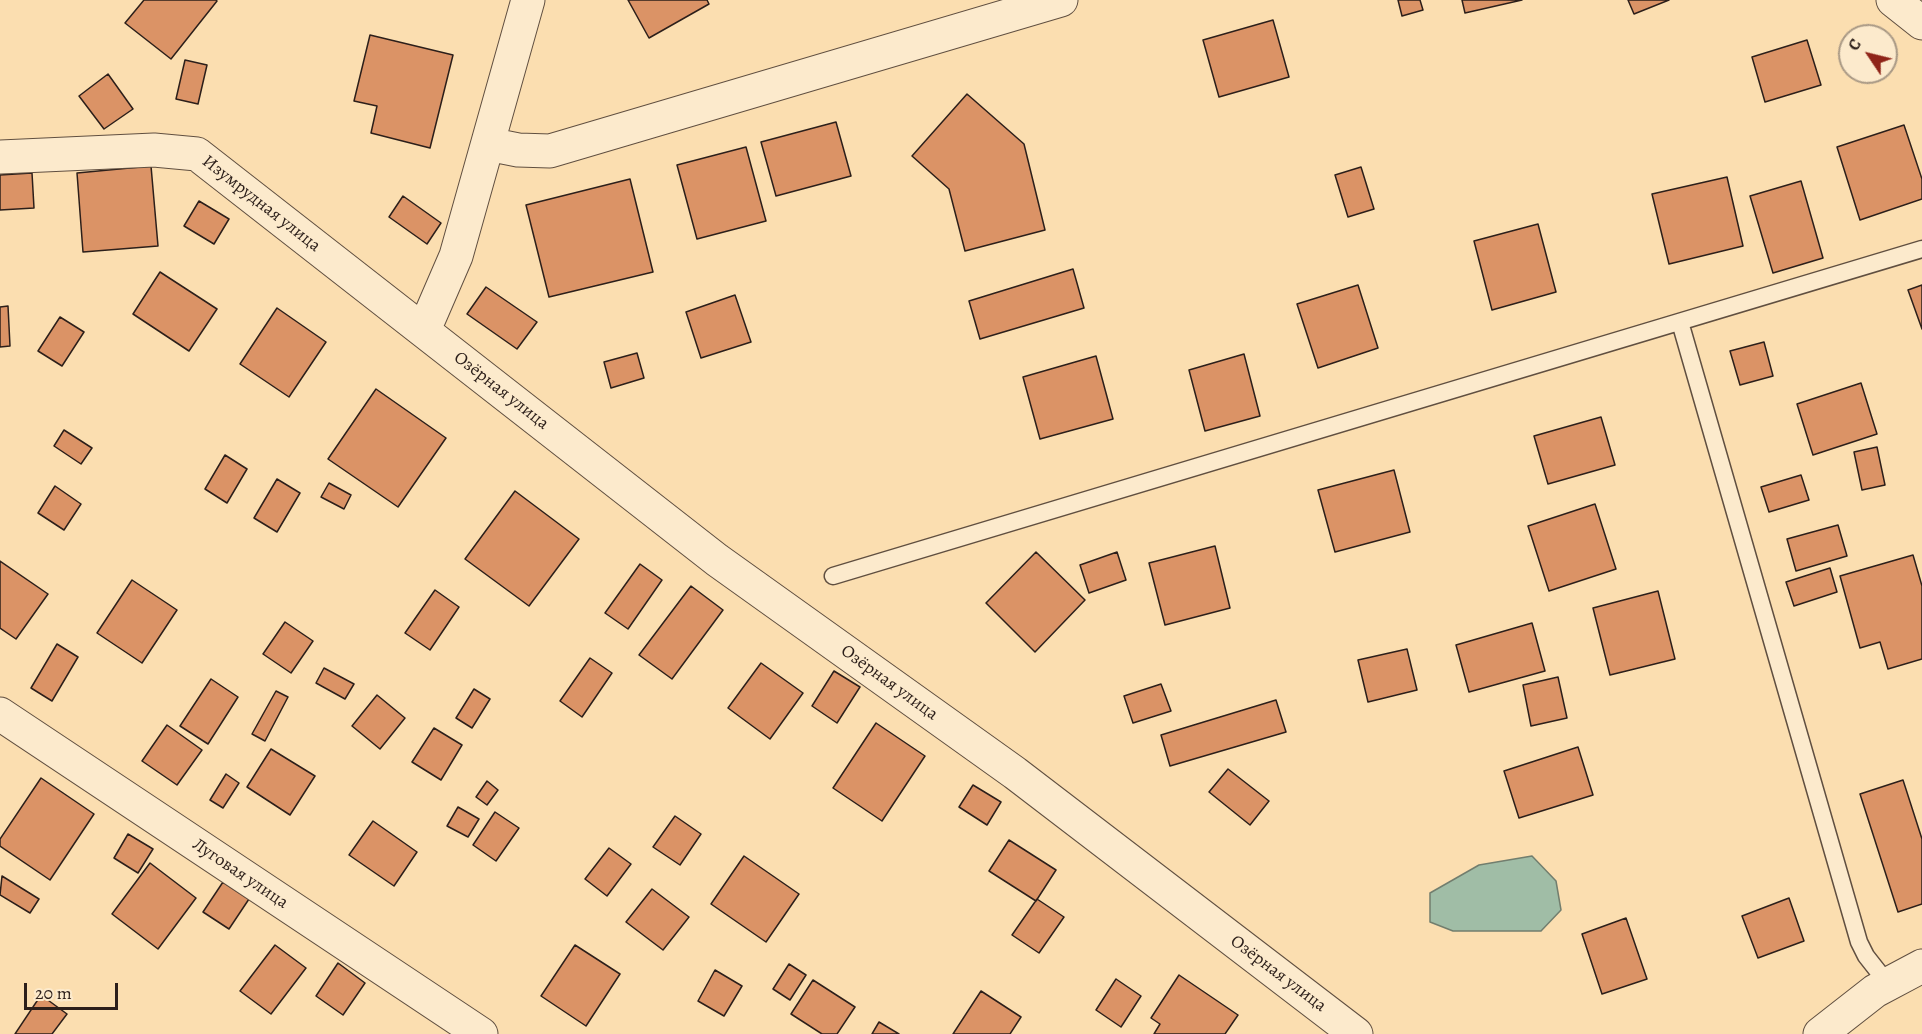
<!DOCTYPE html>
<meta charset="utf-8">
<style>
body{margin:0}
#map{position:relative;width:1922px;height:1034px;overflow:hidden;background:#fbdeb0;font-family:Alegreya,serif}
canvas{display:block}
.north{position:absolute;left:1838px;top:24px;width:60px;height:60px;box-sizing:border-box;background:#fceacc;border:2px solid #a99985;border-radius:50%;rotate:305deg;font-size:16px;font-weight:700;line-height:24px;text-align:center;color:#2c1f1a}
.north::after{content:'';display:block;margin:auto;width:21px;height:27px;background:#8f2418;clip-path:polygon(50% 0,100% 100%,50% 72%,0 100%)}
.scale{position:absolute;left:24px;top:983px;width:94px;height:27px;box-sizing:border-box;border:3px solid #2c1f1a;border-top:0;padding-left:8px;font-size:18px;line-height:21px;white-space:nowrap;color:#2c1f1a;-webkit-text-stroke:4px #fceacc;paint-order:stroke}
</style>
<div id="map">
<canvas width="1922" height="1034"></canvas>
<div class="north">С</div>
<div class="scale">20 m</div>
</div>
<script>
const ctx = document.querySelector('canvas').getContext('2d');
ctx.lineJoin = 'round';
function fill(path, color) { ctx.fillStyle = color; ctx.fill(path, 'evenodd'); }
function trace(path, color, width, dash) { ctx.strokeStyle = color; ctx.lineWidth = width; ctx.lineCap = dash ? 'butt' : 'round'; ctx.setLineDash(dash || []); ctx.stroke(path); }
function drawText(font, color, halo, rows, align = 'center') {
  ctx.font = font + ' Alegreya,serif'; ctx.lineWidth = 4.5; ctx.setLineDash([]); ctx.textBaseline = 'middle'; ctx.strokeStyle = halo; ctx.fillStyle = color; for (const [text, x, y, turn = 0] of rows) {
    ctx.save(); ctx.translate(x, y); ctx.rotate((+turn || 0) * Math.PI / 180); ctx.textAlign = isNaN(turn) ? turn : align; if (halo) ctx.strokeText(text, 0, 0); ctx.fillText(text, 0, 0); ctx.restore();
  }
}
const water = new Path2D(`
 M1532,856L1556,881L1561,910L1541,931H1453L1430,922V893L1479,865Z`);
fill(water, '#a0bda6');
trace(water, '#727e6e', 1.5);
const building = new Path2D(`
 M144,0H216L217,1L171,59L125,23Z
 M628,0H707L709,4L649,38Z
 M1398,0H1420L1423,10L1402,16Z
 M1462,0H1522L1465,13Z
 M1628,0H1669L1634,14Z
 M1273,20L1289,77L1219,97L1203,40Z
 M370,35L453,55L430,148L371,133L377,106L354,101Z
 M1807,40L1821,85L1765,102L1752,57Z
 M185,60L207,65L198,104L176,99Z
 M108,74L133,109L104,129L79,96Z
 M967,94L1024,144L1045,230L965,251L949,189L912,156Z
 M836,122L851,176L776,196L761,142Z
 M1904,125L1922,179V199L1860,220L1837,147Z
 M746,147L766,221L697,239L677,165Z
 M151,166L158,246L83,252L77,173Z
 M1361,167L1374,209L1348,217L1335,175Z
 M32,173L34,208L0,210V175Z
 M1727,177L1743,246L1669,264L1652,194Z
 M630,179L653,272L549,297L526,205Z
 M1801,181L1823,258L1773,273L1750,196Z
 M403,196L441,223L427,244L389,217Z
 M199,201L229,219L214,244L184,226Z
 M1538,224L1556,292L1492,310L1474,241Z
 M1073,269L1084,308L980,339L969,301Z
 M160,272L217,309L189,351L133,314Z
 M1358,285L1378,348L1318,368L1297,304Z
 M1922,285V329L1908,290Z
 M486,287L537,322L517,349L467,314Z
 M735,295L751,342L701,358L686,312Z
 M8,306L10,346L0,347V307Z
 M277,308L326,342L289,397L240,364Z
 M60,317L84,332L62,366L38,351Z
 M1764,342L1773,376L1740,385L1730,351Z
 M637,353L644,378L611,388L604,362Z
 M1244,354L1260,416L1205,431L1189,370Z
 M1096,356L1113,419L1040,439L1023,377Z
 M1861,383L1877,434L1813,455L1797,404Z
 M376,389L446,438L398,507L328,459Z
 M1601,417L1615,465L1548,484L1534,436Z
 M64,430L92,448L81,464L54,446Z
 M1877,447L1885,485L1862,490L1854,452Z
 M225,455L247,469L227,503L205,489Z
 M1394,470L1410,532L1335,552L1318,490Z
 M1801,475L1809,500L1769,512L1761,487Z
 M277,479L300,493L277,532L254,518Z
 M329,483L351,495L344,509L321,497Z
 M55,486L81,504L64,530L38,513Z
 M515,491L579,539L529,606L465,559Z
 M1595,504L1616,569L1549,591L1528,526Z
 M1838,525L1847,556L1796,571L1787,539Z
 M1215,546L1230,608L1165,625L1149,563Z
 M1036,552L1085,600L1035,652L986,603Z
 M1117,552L1126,580L1089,593L1080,565Z
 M1913,555L1922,586V659L1888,669L1880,642L1860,648L1840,576Z
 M0,561L48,594L16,639L0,628Z
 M640,564L662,580L628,629L605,613Z
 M1830,568L1837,592L1794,606L1786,582Z
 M132,580L177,610L142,663L97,633Z
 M691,586L723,610L672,679L639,655Z
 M435,590L459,607L430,650L405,633Z
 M1658,591L1675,659L1610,675L1593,608Z
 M285,622L313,641L291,673L263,654Z
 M1532,623L1545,671L1469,692L1456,645Z
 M57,644L78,657L52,701L31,688Z
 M1407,649L1417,690L1368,702L1358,660Z
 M590,658L612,673L582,717L560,701Z
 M761,663L803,693L770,739L728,708Z
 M324,668L354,684L345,699L316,683Z
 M834,671L860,687L837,723L812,706Z
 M1558,677L1567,718L1531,726L1523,685Z
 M211,679L238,697L208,744L180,726Z
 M1161,684L1171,711L1133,723L1124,696Z
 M474,689L490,699L472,728L456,718Z
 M276,691L288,697L265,741L252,734Z
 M377,695L405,718L380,749L352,726Z
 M1276,700L1286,732L1170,766L1161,735Z
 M876,723L925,756L882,821L833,788Z
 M167,725L202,750L177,785L142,761Z
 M434,728L462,745L441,780L412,762Z
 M1578,747L1593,795L1519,818L1504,771Z
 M271,749L315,776L290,815L247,787Z
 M1228,769L1269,801L1250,825L1209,792Z
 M226,774L239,783L223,808L210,800Z
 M41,778L94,814L50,880L0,846V839Z
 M1903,780L1922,839V904L1898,912L1860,794Z
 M487,781L498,790L487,805L476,797Z
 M973,785L1001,802L987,825L959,807Z
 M458,807L479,819L468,837L447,826Z
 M495,812L519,828L496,861L473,845Z
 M675,816L701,834L680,865L653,847Z
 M373,821L417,852L394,886L349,855Z
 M128,834L153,849L138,873L114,858Z
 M1009,840L1056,870L1036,901L989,871Z
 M609,848L631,864L607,896L585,879Z
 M744,856L799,894L766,942L711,904Z
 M150,863L196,898L158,949L112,914Z
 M2,876L39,899L30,913L0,895Z
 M223,882L249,899L229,929L203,912Z
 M652,889L689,917L663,950L626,922Z
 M1789,898L1804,941L1758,958L1742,916Z
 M1037,899L1064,917L1039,953L1012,935Z
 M1626,918L1647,979L1602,994L1582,934Z
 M275,945L306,968L271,1014L240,991Z
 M575,945L620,974L586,1026L541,996Z
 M338,963L365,983L343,1015L316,996Z
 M789,964L806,975L790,1000L773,989Z
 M715,970L742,986L724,1016L698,1001Z
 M1179,975L1238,1015L1225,1034H1154L1160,1024L1151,1018Z
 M1116,979L1141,996L1121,1027L1096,1010Z
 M813,980L855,1007L837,1034H822L791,1014Z
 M981,991L1021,1017L1010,1034H953Z
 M41,995L67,1014L52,1034H15Z
 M879,1022L899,1034H872Z`);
fill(building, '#db9366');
trace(building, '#2c1f1a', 1.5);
const lane = new Path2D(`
 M1680,322L1859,942L1866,956L1888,984
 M833,576L1922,249`);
const street = new Path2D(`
 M1893,0L1922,23
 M488,144L518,150L550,151L1061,0
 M0,157L154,150L197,154L717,560L1015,773L1356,1034
 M424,330L456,256L528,0
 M0,714L481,1034
 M1820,1034L1875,991L1922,966`);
trace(lane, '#604f40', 19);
trace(street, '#604f40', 35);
trace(lane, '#fceacc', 16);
trace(street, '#fceacc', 33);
drawText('18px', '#2c1f1a', '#fceacc', [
 ["Изумрудная улица",261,204,38],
 ["Озёрная улица",501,391,38],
 ["Озёрная улица",889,683,36],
 ["Луговая улица",240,874,34],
 ["Озёрная улица",1278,974,37]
]);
</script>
